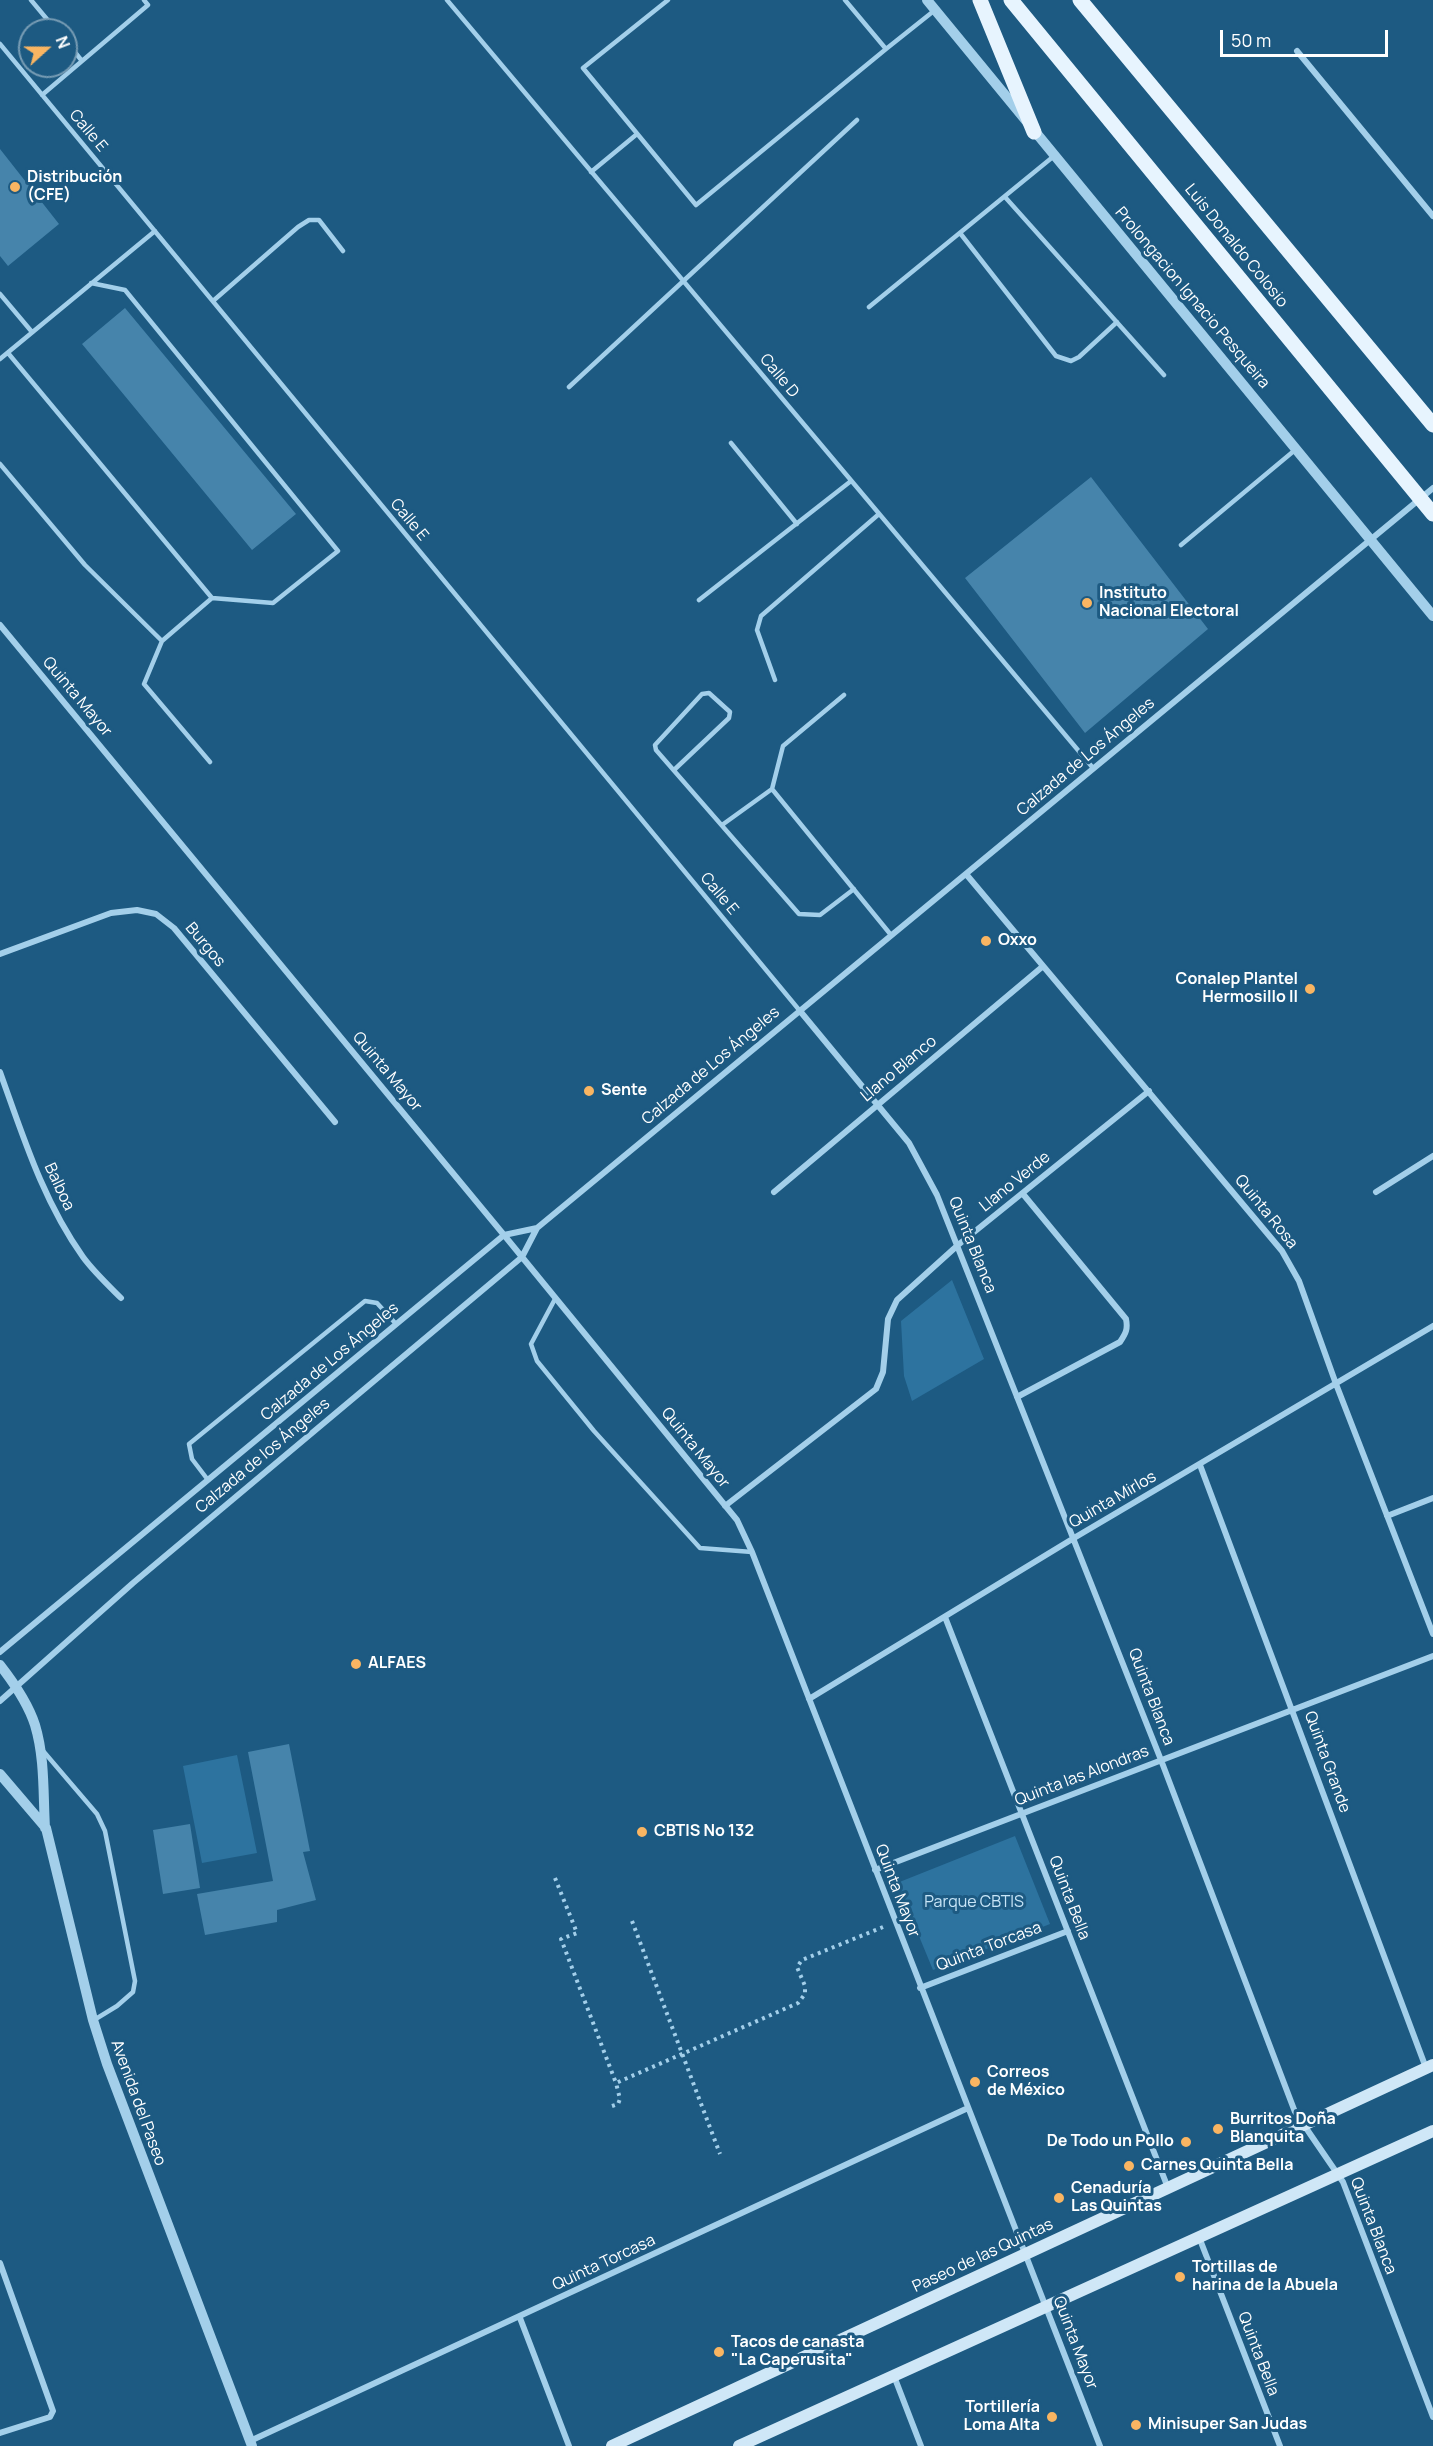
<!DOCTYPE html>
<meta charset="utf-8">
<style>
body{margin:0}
#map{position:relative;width:1433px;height:2446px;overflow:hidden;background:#1d5a82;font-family:Manrope,sans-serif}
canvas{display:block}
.north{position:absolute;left:18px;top:18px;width:60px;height:60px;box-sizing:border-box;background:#1d5a82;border:2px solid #779cb4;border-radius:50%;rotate:69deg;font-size:16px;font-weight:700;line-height:24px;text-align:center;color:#fff}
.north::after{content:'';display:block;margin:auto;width:21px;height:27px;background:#f9b562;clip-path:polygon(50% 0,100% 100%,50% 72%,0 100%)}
.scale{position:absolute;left:1220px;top:30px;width:168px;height:27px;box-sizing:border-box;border:3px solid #fff;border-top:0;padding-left:8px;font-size:18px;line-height:21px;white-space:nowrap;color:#fff;-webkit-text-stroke:4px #1d5a82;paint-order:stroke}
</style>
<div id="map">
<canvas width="1433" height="2446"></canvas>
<div class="north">N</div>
<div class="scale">50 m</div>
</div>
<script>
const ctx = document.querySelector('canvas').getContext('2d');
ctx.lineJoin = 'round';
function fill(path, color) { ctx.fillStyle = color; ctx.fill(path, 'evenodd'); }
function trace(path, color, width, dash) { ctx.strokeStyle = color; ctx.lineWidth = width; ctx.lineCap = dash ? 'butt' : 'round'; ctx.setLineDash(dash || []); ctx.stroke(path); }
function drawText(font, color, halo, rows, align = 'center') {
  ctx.font = font + ' Manrope,sans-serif'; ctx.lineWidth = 6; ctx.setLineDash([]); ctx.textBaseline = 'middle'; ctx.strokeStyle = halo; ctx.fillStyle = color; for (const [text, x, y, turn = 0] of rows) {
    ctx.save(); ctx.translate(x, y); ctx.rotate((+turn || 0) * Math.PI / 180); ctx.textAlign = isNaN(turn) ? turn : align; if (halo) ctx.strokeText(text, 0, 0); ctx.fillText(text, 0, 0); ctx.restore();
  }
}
fill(new Path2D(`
 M952,1280L984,1359L912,1401L904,1376L901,1321Z
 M237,1755L257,1853L202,1863L183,1766Z
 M1015,1836L1050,1924L933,1970L897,1883Z`), '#2d739f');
fill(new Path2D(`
 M0,149L59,224L8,266L0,256Z
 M125,308L296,514L252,550L82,344Z
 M1091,477L1208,629L1085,733L965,578Z
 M289,1744L310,1851L303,1852L316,1900L277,1910V1922L205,1935L197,1894L273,1881L248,1752Z
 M190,1824L200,1888L163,1894L153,1830Z`), '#4684ab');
trace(new Path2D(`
 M555,1878L577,1933L561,1939L616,2083L798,2003L805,1994V1986L797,1967L802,1960L883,1927
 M632,1921L720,2154
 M612,2106L618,2104L620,2099L616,2083`), '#a3cfea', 4, [3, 4.5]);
trace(new Path2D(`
 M31,0L56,30
 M447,0L1093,768
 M668,0L583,68L696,205L886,49L845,0
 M66,41L82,61
 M0,44L800,1011
 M886,49L935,10
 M42,95L148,5L144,0
 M591,172L637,134
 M1005,197L1164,375
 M960,233L1056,356L1071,361L1079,357L1117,322
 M91,283L125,290L338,551L273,603L212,598
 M0,294L32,332
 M213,301L298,227L309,220H319L343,251
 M869,307L1054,156
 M8,353L212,598L162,641L144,684L210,762
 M0,359L155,231
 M569,387L857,120
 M731,443L797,524
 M0,464L85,565L162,641
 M1181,545L1295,450
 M699,600L851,481
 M775,680L757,630L761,616L879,514
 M844,695L783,746L772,789L891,935
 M674,770L729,718L730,712L709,693L702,694L655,745L656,750L799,914L820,915L854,889
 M722,825L772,789
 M555,1299L531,1344L537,1361L594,1431L700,1548L752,1552
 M208,1480L192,1459L189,1444L365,1301L377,1303L396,1324
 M44,1752L97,1814L105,1831L135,1981L133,1992L117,2006L94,2020`), '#a3cfea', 4.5);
trace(new Path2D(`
 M1297,51L1433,216
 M0,625L504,1235L737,1520L752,1552L1100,2446
 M966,874L1282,1251L1299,1281L1336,1384L1433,1634
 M0,954L111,913L137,910L156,914L174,928L335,1122
 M800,1011L909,1143L937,1195L1161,1760L1295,2112L1343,2182L1433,2417
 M0,1072C23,1136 43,1201 83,1257C94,1272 108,1285 121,1298
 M774,1192L1042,967
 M1376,1192L1433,1156
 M1017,1397L1120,1342C1126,1333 1128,1329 1126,1319L1023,1194
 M1200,1465L1426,2068
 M725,1506L876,1389L883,1372L888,1319L897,1300L958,1245L1149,1091
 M1387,1516L1433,1498
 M945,1617L1168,2188
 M0,1652L504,1235L537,1228L1433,488
 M809,1699L1074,1538L1433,1326
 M0,1701L133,1583L522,1257L537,1228
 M875,1870L1433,1656
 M920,1988L1068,1931
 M1199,2237L1280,2446
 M0,2263L53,2411L50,2417L0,2433
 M520,2318L569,2446
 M894,2376L921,2446
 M250,2441L968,2108`), '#a3cfea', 6);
trace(new Path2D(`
 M927,0L1433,616
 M0,1665C14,1683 28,1703 35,1725C45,1758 43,1794 45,1828
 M0,1774L46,1828L93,2020L107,2064L252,2446`), '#a3cfea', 10);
trace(new Path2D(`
 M612,2446L1433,2065
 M739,2446L1433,2131`), '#cfe7f7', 12);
trace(new Path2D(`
 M980,0L1034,132
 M1011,0L1433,514
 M1080,0L1433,425`), '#e7f4fe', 15);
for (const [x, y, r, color] of [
 [15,187,6,"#f9b562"],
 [1087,603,6,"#f9b562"],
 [986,941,6,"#f9b562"],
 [1310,989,6,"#f9b562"],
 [589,1091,6,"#f9b562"],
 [356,1664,6,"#f9b562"],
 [642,1832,6,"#f9b562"],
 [975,2082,6,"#f9b562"],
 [1218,2129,6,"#f9b562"],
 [1186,2142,6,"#f9b562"],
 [1129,2166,6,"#f9b562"],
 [1059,2198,6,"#f9b562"],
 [1180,2277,6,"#f9b562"],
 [719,2352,6,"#f9b562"],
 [1052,2417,6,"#f9b562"],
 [1136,2425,6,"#f9b562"]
]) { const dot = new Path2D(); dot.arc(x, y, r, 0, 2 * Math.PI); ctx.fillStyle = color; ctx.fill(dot); trace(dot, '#1d5a82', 2); }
drawText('16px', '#fff', '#1d5a82', [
 ["Calle E",88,131,50],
 ["Luis Donaldo Colosio",1236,246,51],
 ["Prolongacion Ignacio Pesqueira",1192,298,50],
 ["Calle D",779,376,50],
 ["Calle E",409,520,50],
 ["Quinta Mayor",77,697,50],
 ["Calzada de Los Ángeles",1086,757,-40],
 ["Calle E",719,894,50],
 ["Burgos",205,945,50],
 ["Calzada de Los Ángeles",711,1066,-40],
 ["Llano Blanco",899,1069,-40],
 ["Quinta Mayor",387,1072,50],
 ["Llano Verde",1015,1182,-39],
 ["Balboa",59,1187,65],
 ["Quinta Rosa",1266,1212,51],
 ["Quinta Blanca",972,1245,68],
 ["Calzada de Los Ángeles",330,1362,-40],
 ["Quinta Mayor",695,1448,51],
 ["Calzada de los Ángeles",263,1456,-40],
 ["Quinta Mirlos",1113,1500,-30],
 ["Quinta Blanca",1151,1697,69],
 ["Quinta Grande",1327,1762,70],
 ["Quinta las Alondras",1082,1776,-21],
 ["Quinta Mayor",897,1891,69],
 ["Quinta Bella",1069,1898,69],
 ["Quinta Torcasa",989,1947,-21],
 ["Avenida del Paseo",138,2103,70],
 ["Quinta Blanca",1373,2226,69],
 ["Paseo de las Quintas",983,2256,-25],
 ["Quinta Torcasa",604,2263,-25],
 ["Quinta Mayor",1075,2343,69],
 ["Quinta Bella",1258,2354,69]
]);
drawText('bold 16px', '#fff', '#1d5a82', [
 ["Distribución",27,178],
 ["(CFE)",27,196],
 ["Instituto",1099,594],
 ["Nacional Electoral",1099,612],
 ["Oxxo",998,941],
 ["Conalep Plantel",1298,980,"right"],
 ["Hermosillo II",1298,998,"right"],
 ["Sente",601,1091],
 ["ALFAES",368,1664],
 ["CBTIS No 132",654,1832],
 ["Correos",987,2073],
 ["de México",987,2091],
 ["Burritos Doña",1230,2120],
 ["Blanquita",1230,2138],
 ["De Todo un Pollo",1174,2142,"right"],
 ["Carnes Quinta Bella",1141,2166],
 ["Cenaduría",1071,2189],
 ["Las Quintas",1071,2207],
 ["Tortillas de",1192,2268],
 ["harina de la Abuela",1192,2286],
 ["Tacos de canasta",731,2343],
 ["\"La Caperusita\"",731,2361],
 ["Tortillería",1040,2408,"right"],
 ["Loma Alta",1040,2426,"right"],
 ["Minisuper San Judas",1148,2425]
], 'left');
drawText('16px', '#c8e5f7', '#1d5a82', [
 ["Parque CBTIS",974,1903]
]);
</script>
